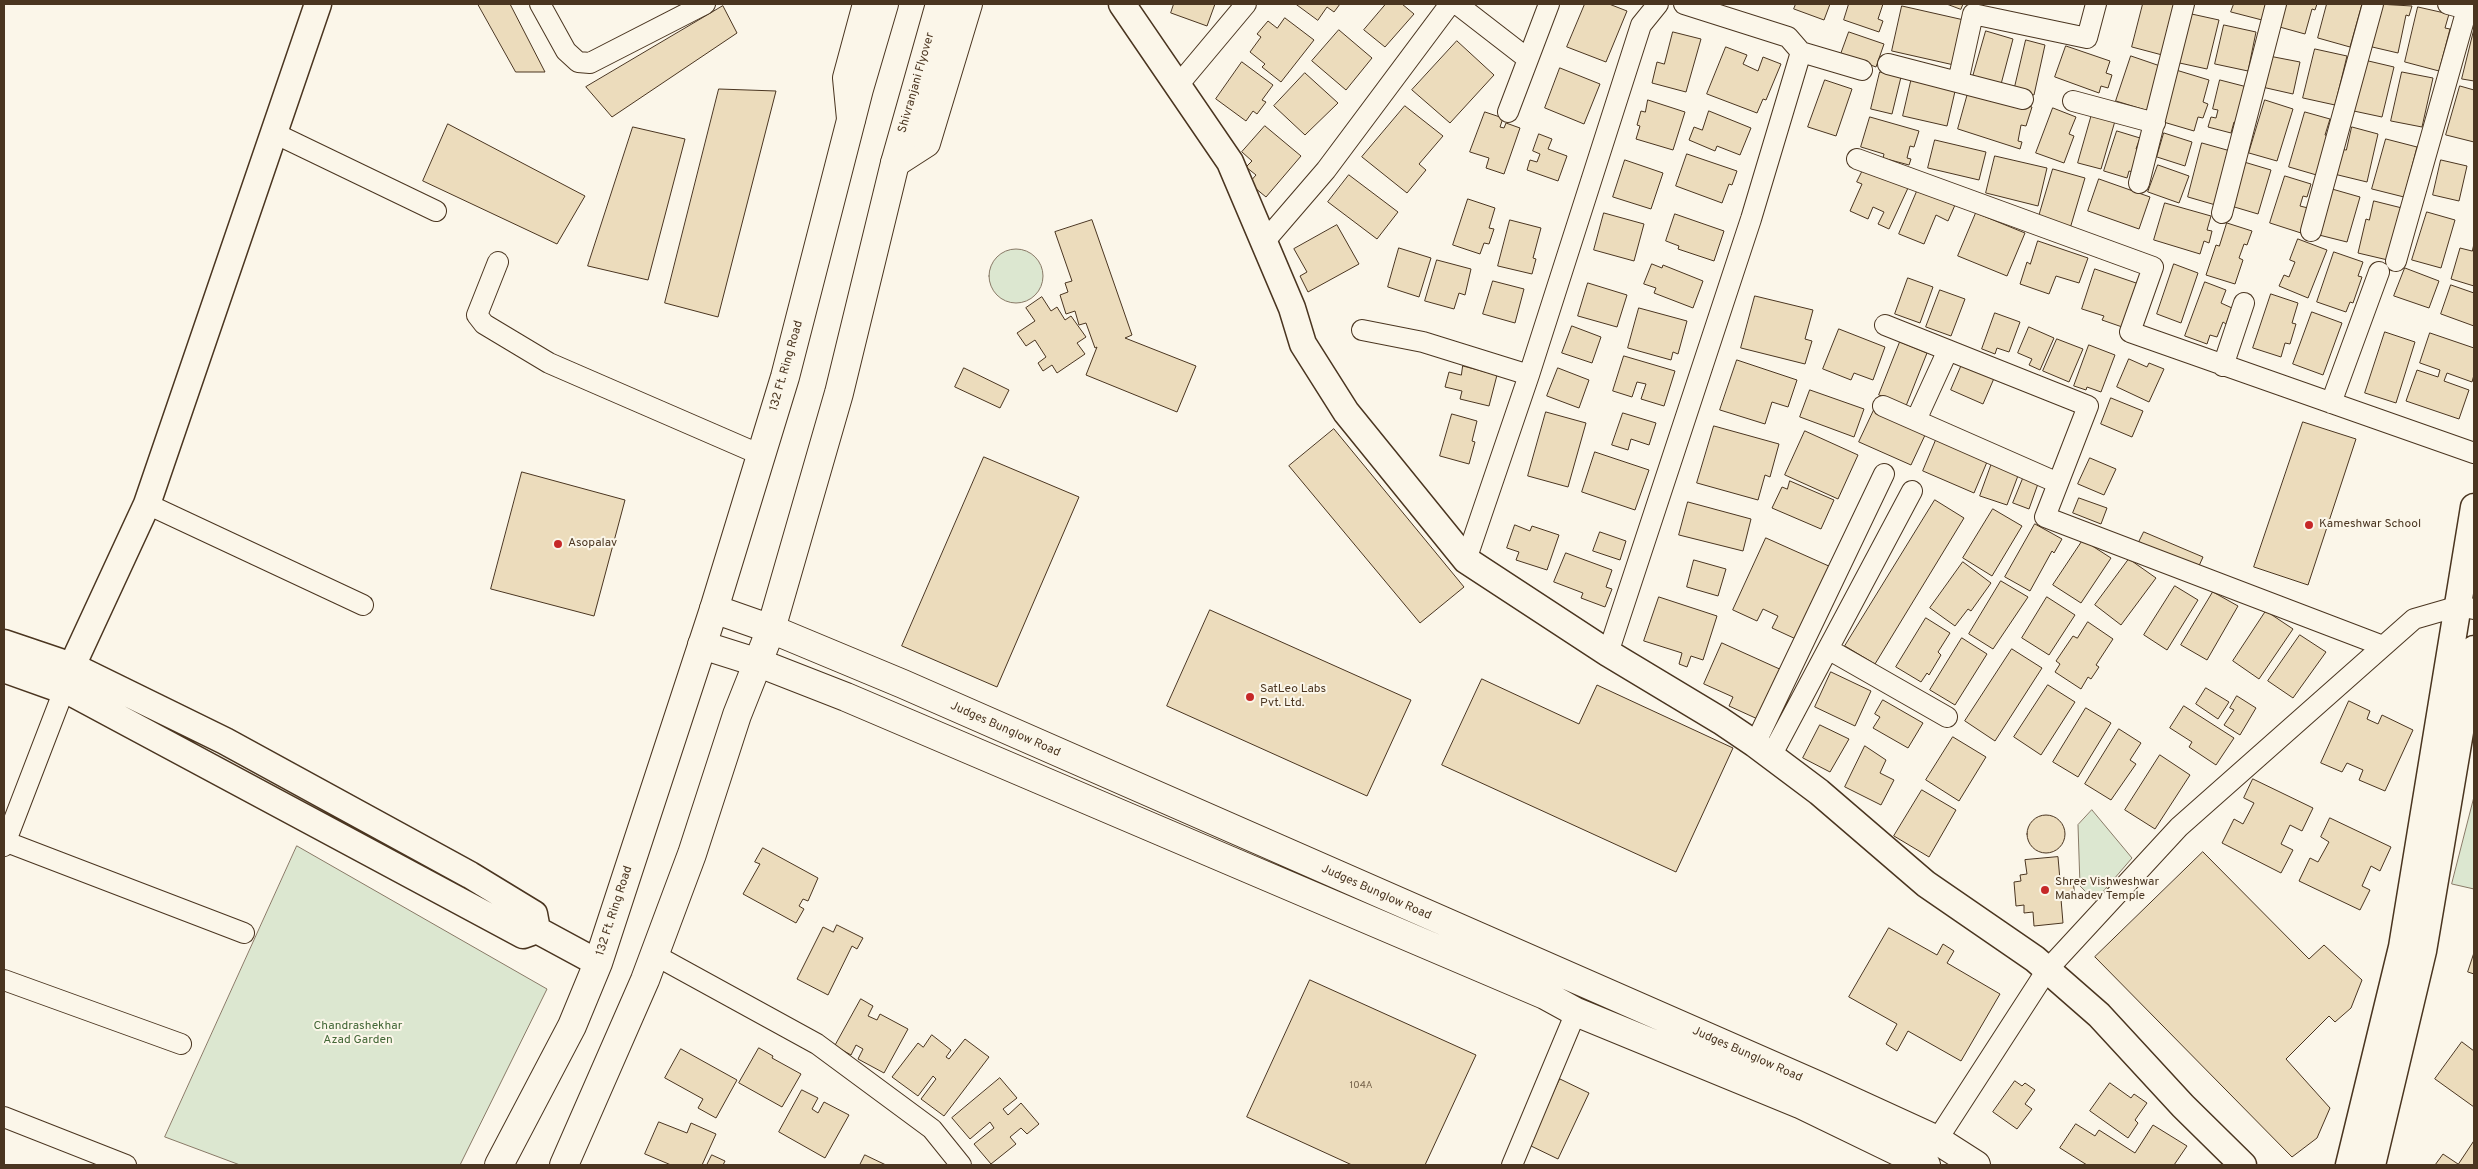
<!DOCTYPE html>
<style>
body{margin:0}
#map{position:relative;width:2478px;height:1169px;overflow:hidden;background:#fbf6e9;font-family:Overpass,sans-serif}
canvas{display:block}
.frame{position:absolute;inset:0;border:5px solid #4a3520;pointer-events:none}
</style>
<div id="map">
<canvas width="2478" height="1169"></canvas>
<div class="frame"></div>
</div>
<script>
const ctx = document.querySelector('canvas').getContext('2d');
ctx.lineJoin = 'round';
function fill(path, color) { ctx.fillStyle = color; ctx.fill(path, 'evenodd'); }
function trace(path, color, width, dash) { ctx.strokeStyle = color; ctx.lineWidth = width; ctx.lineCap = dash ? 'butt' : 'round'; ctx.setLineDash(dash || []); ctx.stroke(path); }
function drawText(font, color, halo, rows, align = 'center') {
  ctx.font = font + ' Overpass,sans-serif'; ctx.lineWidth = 4; ctx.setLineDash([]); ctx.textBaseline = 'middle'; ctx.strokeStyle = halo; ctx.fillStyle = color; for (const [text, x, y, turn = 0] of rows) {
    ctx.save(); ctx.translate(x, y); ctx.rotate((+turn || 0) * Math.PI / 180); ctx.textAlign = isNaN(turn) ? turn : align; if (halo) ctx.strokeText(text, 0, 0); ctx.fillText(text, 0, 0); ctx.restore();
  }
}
const green = new Path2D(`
 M989 276a27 27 0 1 1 54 0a27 27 0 1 1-54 0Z
 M2474,797V889L2452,884Z
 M2092,810L2132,858L2095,901L2080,886L2078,825Z
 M297,846L547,989L460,1165H240L165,1137Z`);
fill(green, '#dce7d0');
trace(green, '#887966', 1);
const building = new Path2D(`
 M478,4H510L545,72H516Z
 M1174,4H1215L1207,26L1171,13Z
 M1296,4H1340L1334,12L1327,7L1318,20Z
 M1386,4H1402L1414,14L1385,47L1364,30Z
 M1585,4H1609L1627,11L1606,62L1567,47Z
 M1796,4H1830L1824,20L1794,9Z
 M1849,4H1883L1878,19L1883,21L1879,32L1844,20Z
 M1947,4H1963L1961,9Z
 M2143,4H2175L2166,56L2132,47Z
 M2234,4H2266L2262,20L2231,12Z
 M2282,4H2317L2315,10L2312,9L2305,34L2276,26Z
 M2327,4H2362L2350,47L2318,38Z
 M2378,4L2412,6L2409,16L2406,15L2398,53L2368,46Z
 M723,6L737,33L612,117L586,87Z
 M1902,6L1964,20L1954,65L1892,51Z
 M2418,7L2449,14L2445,28L2450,29L2439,71L2405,62Z
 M2187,13L2219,20L2207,69L2175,62Z
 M1285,18L1314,40L1281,82L1262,67L1265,64L1250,52L1261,37L1257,34L1268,21L1277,28Z
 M2224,25L2256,32L2248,71L2215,64Z
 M2474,29V81L2462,79Z
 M1339,30L1372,58L1346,90L1312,61Z
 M1986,31L2013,39L2000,88L1972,80Z
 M1673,32L1701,39L1686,92L1652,83L1657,62L1664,64Z
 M1849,32L1884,44L1876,67L1841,54Z
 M2026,40L2045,45L2034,95L2014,91Z
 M1457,41L1494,75L1450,123L1412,90Z
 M2066,46L2110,61L2106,73L2112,75L2108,88L2101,86L2099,93L2055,77Z
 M1726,47L1747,55L1743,64L1758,71L1763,57L1781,64L1766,100L1763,99L1757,113L1707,94Z
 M2315,49L2347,56L2335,105L2303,98Z
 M2131,56L2166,68L2152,112L2116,101Z
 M2269,56L2300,62L2293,94L2262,87Z
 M2360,59L2394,67L2382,117L2349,110Z
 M1242,62L1273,85L1262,100L1266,102L1257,114L1253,111L1246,121L1216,99Z
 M1560,68L1600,84L1584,124L1545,108Z
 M2176,70L2209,80L2203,102L2208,104L2203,118L2198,117L2194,131L2160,121Z
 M1880,72L1901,77L1892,114L1871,109Z
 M2402,72L2433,78L2422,127L2391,121Z
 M1305,73L1338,103L1305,135L1274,106Z
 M1912,77L1956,87L1947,126L1903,116Z
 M1825,80L1852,89L1836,136L1808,127Z
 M2220,80L2251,88L2237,123L2234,122L2231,133L2208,127L2211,117L2216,118L2218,110L2213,109Z
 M2460,86L2474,90V142L2446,135Z
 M719,89L776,91L718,317L665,303Z
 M1968,93L1998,98L2032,107L2026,126L2021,125L2018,141L2022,142L2020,149L1958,129Z
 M1648,100L1685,112L1673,150L1636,139L1640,126L1637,125L1641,111L1645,112Z
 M2265,100L2293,109L2277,161L2249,153Z
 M1405,106L1443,136L1419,164L1426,170L1407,193L1362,157Z
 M2053,108L2076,117L2069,134L2074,136L2064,163L2036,153Z
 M1709,111L1751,128L1740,155L1717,146L1715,151L1689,140L1694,127L1702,130Z
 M1485,112L1503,118L1500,127L1504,128L1506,123L1520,128L1504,174L1486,168L1489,158L1470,152Z
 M2305,112L2330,119L2325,135L2328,136L2320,176L2289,167Z
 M2092,114L2115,121L2101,169L2078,163Z
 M1870,117L1919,131L1914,147L1910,146L1907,158L1911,159L1909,165L1883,158L1884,154L1861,147Z
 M448,124L585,196L557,244L423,181Z
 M1265,126L1301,156L1266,197L1249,183L1256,175L1246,167L1252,161L1242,152Z
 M633,127L685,139L648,280L588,266Z
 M2352,127L2378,134L2367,182L2334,174L2340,149L2346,150Z
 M2117,131L2140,138L2136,149L2139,150L2133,172L2129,171L2127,178L2104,171Z
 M2164,133L2192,142L2185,166L2157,157Z
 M1539,134L1552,139L1548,149L1567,156L1558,181L1527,170L1530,160L1537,162L1540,154L1533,151Z
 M2386,139L2417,147L2404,197L2372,189Z
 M1935,140L1986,152L1979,180L1928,168Z
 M2202,143L2234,152L2219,206L2188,197Z
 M1687,154L1737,171L1732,185L1729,184L1722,203L1676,186Z
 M1995,156L2047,168L2038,206L1986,193Z
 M1625,160L1663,173L1651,209L1613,197Z
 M2441,160L2467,166L2459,201L2433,195Z
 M2244,162L2271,170L2258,214L2231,206Z
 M2158,165L2189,176L2179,203L2148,192Z
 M1864,168L1908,188L1889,229L1878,224L1884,212L1873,207L1868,219L1850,211L1862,184L1857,182Z
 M2053,169L2085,178L2069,232L2037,223Z
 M1349,175L1398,212L1377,239L1328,202Z
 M2285,176L2311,184L2307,197L2303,196L2300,206L2308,208L2301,233L2270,223Z
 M2099,179L2150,197L2139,229L2088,211Z
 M1918,189L1955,205L1948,221L1936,215L1924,244L1899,234Z
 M2332,189L2360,197L2347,242L2319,235Z
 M1468,199L1495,208L1489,228L1494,229L1489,244L1484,243L1480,254L1453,245Z
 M2374,201L2402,208L2392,261L2358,253L2366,219L2369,220Z
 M2165,203L2211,216L2207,230L2212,231L2209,243L2204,241L2200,254L2154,240Z
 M2427,212L2455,220L2441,268L2412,260Z
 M1604,213L1644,224L1634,261L1594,250Z
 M1976,213L2025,233L2007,276L1958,256Z
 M1675,214L1724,231L1714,261L1678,249L1679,246L1666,241Z
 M1092,220L1132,335L1125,338L1196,366L1177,412L1086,375L1097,347L1095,348L1086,323L1079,325L1075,311L1066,314L1060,295L1068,292L1065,283L1072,281L1055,232Z
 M1510,220L1541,228L1533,258L1536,259L1532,274L1498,266Z
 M2227,223L2252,231L2247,245L2244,244L2239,258L2243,260L2235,284L2206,275L2216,245L2219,246Z
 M1337,225L1359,264L1308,292L1300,276L1307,272L1294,249Z
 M2298,239L2327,250L2308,298L2279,286L2284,275L2289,277L2295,262L2290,260Z
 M2038,241L2088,258L2079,283L2056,276L2049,294L2020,284L2027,262L2030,264Z
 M2474,244V286L2451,279L2460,248L2472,251Z
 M1399,248L1431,258L1419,297L1388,287Z
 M2334,252L2363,262L2358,276L2362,277L2353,303L2350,302L2346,312L2317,302Z
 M1437,260L1471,269L1465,295L1459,293L1454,309L1425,301Z
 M1652,264L1662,268L1663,265L1703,281L1693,308L1654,293L1656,288L1644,284Z
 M2174,264L2198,273L2181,323L2157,314Z
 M2405,268L2439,281L2429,308L2394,296Z
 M2095,269L2142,285L2128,329L2102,320L2104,316L2082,309Z
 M1908,278L1933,287L1920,323L1895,314Z
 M1493,281L1524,289L1515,323L1483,314Z
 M2205,282L2226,290L2221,303L2232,308L2226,324L2223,322L2217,337L2210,335L2207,344L2185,336Z
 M1588,283L1627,295L1617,327L1578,316Z
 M2451,285L2474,293V326L2441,314Z
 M1940,290L1965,299L1951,336L1926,327Z
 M2271,294L2298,303L2292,323L2296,324L2290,344L2285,343L2281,357L2253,348Z
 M1755,296L1813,310L1805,339L1812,341L1805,364L1741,348Z
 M1042,297L1051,311L1057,307L1065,320L1071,316L1086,337L1077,343L1085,354L1057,373L1052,365L1043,371L1038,363L1046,357L1035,340L1026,346L1017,333L1035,321L1026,308Z
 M1639,308L1687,321L1678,354L1673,352L1671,360L1628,348Z
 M2312,312L2342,323L2323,375L2293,364Z
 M1995,313L2020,322L2009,352L1997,348L1995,354L1982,349Z
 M1572,326L1601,337L1592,363L1562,353Z
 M2029,327L2054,338L2040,370L2029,365L2032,359L2018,353Z
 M1839,329L1885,347L1873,380L1854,373L1851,380L1823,369Z
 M2385,332L2415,342L2396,403L2365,393Z
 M2430,333L2474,348V375L2472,382L2447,373L2444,381L2469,390L2459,419L2406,401L2417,370L2438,377L2440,370L2420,363Z
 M2057,339L2083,349L2069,382L2043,371Z
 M1900,342L1927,353L1906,406L1879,395Z
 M2089,345L2115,355L2101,392L2087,387L2086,390L2074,386Z
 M1624,356L1675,371L1664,406L1641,399L1646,384L1637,382L1632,397L1613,391Z
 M2129,359L2147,367L2149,363L2164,369L2149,402L2117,387Z
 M1737,360L1797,380L1788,407L1772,402L1765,424L1720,410Z
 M1963,362L1995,376L1983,404L1951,390Z
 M1463,366L1497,375L1489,406L1460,399L1462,391L1445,387L1449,372L1461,375Z
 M964,368L1009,390L1000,408L955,387Z
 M1558,368L1589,380L1579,408L1547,396Z
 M1810,390L1864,409L1854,437L1800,417Z
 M2111,398L2143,411L2132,437L2101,424Z
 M1874,410L1926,433L1911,465L1859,442Z
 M1546,412L1586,423L1568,487L1528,476Z
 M1623,413L1656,423L1649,445L1631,439L1628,450L1612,445Z
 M1452,414L1477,421L1472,441L1475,442L1469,464L1440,456Z
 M2303,422L2356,439L2308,585L2254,567Z
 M1714,426L1779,444L1770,477L1765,475L1758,500L1697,483Z
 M1334,429L1464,587L1420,623L1289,466Z
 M1805,431L1858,455L1838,499L1785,475Z
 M1936,440L1987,462L1974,493L1923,471Z
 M1595,452L1649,470L1635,510L1582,492Z
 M984,457L1079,497L997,687L902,646Z
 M2090,458L2116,469L2104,495L2078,484Z
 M1992,463L2019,473L2007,505L1980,496Z
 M522,472L625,500L594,616L491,589Z
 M2024,476L2039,481L2029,509L2013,503Z
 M1790,481L1834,500L1821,529L1772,508L1782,487L1787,489Z
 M2079,498L2107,508L2101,524L2073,513Z
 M1935,500L1964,518L1875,664L1845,646Z
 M1688,502L1751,519L1743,551L1679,535Z
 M1993,509L2022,526L1992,576L1963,558Z
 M2035,524L2062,539L2054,553L2052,551L2030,591L2005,577Z
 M1515,525L1530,531L1532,526L1559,535L1547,570L1516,560L1519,552L1507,548Z
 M1600,532L1626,541L1620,560L1593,551Z
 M2144,532L2203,557L2198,568L2139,542Z
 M1766,538L1831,567L1798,640L1772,628L1778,616L1763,609L1757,621L1733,610Z
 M2083,540L2111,558L2081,603L2053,585Z
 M1566,553L1612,570L1606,587L1612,589L1605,607L1581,598L1583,593L1554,582Z
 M2129,559L2156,578L2121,625L2095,605Z
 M1694,560L1726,569L1718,596L1687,587Z
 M1963,562L1991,583L1971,611L1968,609L1955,626L1930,608Z
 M2001,581L2028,597L1993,649L1969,634Z
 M2175,586L2198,600L2167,650L2144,635Z
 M2213,592L2238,606L2207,660L2181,645Z
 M1659,597L1717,616L1703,660L1691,656L1687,667L1679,664L1682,653L1644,641Z
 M2047,597L2075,615L2049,655L2022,638Z
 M1210,610L1411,700L1367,796L1167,706Z
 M2266,611L2293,629L2259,679L2233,661Z
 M1926,618L1950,633L1938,652L1941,655L1929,675L1927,673L1921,682L1896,667Z
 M2088,622L2113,639L2096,665L2099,667L2091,679L2088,677L2081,689L2055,672L2060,664L2056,661L2073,636L2077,638Z
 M2300,635L2326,652L2293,698L2268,681Z
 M1962,638L1987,654L1955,705L1930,690Z
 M1722,643L1784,671L1762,721L1729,706L1733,697L1704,684Z
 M2012,649L2042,668L1995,741L1965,721Z
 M1831,672L1871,691L1855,726L1815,707Z
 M1482,679L1579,724L1597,685L1733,748L1676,872L1442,765Z
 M2048,685L2075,702L2041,755L2014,737Z
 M2206,688L2229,702L2218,719L2196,704Z
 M2237,696L2256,708L2240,735L2224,725L2234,710L2230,708Z
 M1883,700L1923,723L1908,748L1873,728L1880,717L1875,714Z
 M2349,701L2370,711L2367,719L2378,724L2382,715L2413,730L2385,791L2359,780L2363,770L2347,763L2342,772L2321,763Z
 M2184,706L2234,738L2216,765L2189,747L2192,742L2170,728Z
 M2086,708L2111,723L2078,777L2053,762Z
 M1820,725L1849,739L1830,772L1803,758Z
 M2119,729L2141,743L2130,760L2136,764L2111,800L2085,784Z
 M1953,737L1986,757L1959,801L1926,780Z
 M1865,746L1886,760L1880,773L1894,780L1881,805L1845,787Z
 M2160,755L2190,775L2155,829L2125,810Z
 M2253,779L2313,808L2302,831L2290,825L2281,844L2293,850L2281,873L2222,843L2234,819L2243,824L2254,803L2244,798Z
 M1922,790L1956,810L1929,857L1894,836Z
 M2027 834a19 19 0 1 1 38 0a19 19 0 1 1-38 0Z
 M2330,818L2391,847L2380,871L2371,866L2362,886L2370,890L2360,910L2299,881L2310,858L2318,862L2329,842L2321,837Z
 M763,848L818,878L808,901L803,899L799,906L804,909L796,923L743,894L760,864L755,862Z
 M2203,852L2309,959L2324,945L2362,980L2351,1008L2335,1022L2329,1016L2286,1059L2330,1108L2317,1138L2292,1157L2095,957Z
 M2058,857L2060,880L2073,879L2075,898L2061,899L2063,923L2034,926L2033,912L2024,913V905L2016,906L2014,882L2021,881L2020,875L2027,874L2025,860Z
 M837,925L863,938L857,949L852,946L828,995L797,979L823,927L833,932Z
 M1889,928L1937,955L1943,944L1954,951L1947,963L2000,994L1961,1061L1908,1031L1897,1051L1886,1044L1897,1024L1849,997Z
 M2474,953V974L2468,972Z
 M1310,980L1476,1055L1425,1165H1352L1247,1117Z
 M861,999L873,1006L868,1016L877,1020L880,1014L908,1029L884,1073L858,1059L863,1049L856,1045L851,1055L835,1046Z
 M932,1035L951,1050L946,1057L949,1059L965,1039L989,1057L944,1116L921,1099L936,1079L933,1076L918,1096L892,1077L918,1043L923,1047Z
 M2462,1042L2474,1051V1107L2435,1079Z
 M759,1048L773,1056L772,1058L801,1074L782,1107L739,1083Z
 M681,1049L737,1080L716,1118L698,1108L703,1099L665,1078Z
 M1000,1078L1017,1098L1003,1109L1008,1115L1021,1103L1039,1124L1027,1134L1021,1128L1010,1137L1016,1144L991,1164L974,1144L994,1128L990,1122L970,1139L952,1118Z
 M1560,1079L1589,1093L1558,1159L1529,1145Z
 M2015,1081L2022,1086L2025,1083L2035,1090L2025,1104L2032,1109L2017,1129L1993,1112Z
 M2110,1083L2131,1098L2134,1094L2147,1103L2135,1120L2138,1123L2128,1138L2090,1111Z
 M802,1090L818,1098L812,1109L818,1113L824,1102L849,1115L825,1158L779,1132Z
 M659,1122L687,1133L691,1123L716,1134L702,1165H671L645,1154Z
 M2076,1124L2095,1136L2099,1130L2135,1153L2153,1125L2187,1146L2174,1165H2087L2060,1148Z
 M2474,1141V1165H2435L2443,1154L2458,1164Z
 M712,1155L725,1161L723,1165H707Z
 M865,1155L886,1165H860Z`);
fill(building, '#ecdcbc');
trace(building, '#4a3520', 1);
const minor = new Path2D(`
 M540,4L566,51L578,62L590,63L705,4
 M1457,4L1528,59
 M2448,4L2474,11
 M1801,52L1862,70
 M1888,64L2023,99
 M1958,82L1973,14L2087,38L2096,4
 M1179,84L1246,4
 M2073,101L2155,123
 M1508,112L1549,4
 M274,133L436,211
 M1857,159L2153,267L2130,332L2474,453
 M2139,183L2184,4
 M2222,213L2276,4
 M2311,231L2373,4
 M1264,242L1326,170L1450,4
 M2396,261L2467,9
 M498,262L477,315L484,324L549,363L761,455
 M1885,325L2088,406L2045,517L2383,646
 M1362,330L1423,342L1529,375
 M2223,366L2244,303
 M2331,403L2379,272
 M1883,406L2058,483
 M1916,420L1948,350
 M147,504L363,605
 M1466,560L1529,375L1641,25L1658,4
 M1828,649L1947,717
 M1608,653L1751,219L1801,52L1788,37L1684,4
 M1755,744L1884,474
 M1771,756L1912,491
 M4,841L244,933
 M4,846L64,690
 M653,954L817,1044L932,1129L961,1165
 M4,980L181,1044
 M4,1117L126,1165
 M1937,1140L2047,970L2179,827L2414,619L2459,606L2474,609
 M1512,1165L1576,1012`);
const tertiary = new Path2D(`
 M1122,4L1230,162L1292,308L1303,344L1346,412L1466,560L1608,653L1721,721L1755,744L1819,792L1926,884L2035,959L2099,1015L2183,1106L2243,1165
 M4,643L72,666L225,741L470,875L534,914L537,930
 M4,669L74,694L523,935L537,930L598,963
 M64,690L72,666L147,504L318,4
 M2349,1165L2402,947L2474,507
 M2372,1165L2423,951L2474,649`);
const secondary = new Path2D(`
 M851,119L847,78L867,4
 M895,163L926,143L968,4
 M714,609L771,629L903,684L1817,1085L1937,1140L1976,1165
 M702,645L759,663L846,697L1545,995L1576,1012L1800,1104L1926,1165`);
const primary = new Path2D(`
 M499,1165L572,1026L598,963L714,609L785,377L859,89L884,4
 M564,1165L645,980L692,854L737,715L771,629L839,393L895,163L940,4`);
trace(minor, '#4a3520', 22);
trace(tertiary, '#4a3520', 29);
trace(secondary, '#4a3520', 30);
trace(primary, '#4a3520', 30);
trace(minor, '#fbf6e9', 20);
trace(tertiary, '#fbf6e9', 26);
trace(secondary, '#fbf6e9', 28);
trace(primary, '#fbf6e9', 28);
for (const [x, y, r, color] of [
 [2309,525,5,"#c62828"],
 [558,544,5,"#c62828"],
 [1250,697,5,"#c62828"],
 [2045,890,5,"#c62828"]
]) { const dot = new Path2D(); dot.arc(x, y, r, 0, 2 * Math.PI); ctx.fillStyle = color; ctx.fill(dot); trace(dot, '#fbf6e9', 2); }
drawText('10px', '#725f47', null, [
 ["104A",1361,1086]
]);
drawText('12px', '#4a3520', '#fbf6e9', [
 ["Shivranjani Flyover",917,83,-74],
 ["132 Ft. Ring Road",787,366,-74],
 ["Judges Bunglow Road",1005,730,24],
 ["Judges Bunglow Road",1376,893,24],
 ["132 Ft. Ring Road",615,911,-72],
 ["Judges Bunglow Road",1747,1055,24]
]);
drawText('12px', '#4a3520', '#fbf6e9', [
 ["Kameshwar School",2319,525],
 ["Asopalav",568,544],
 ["SatLeo Labs",1260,690],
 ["Pvt. Ltd.",1260,704],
 ["Shree Vishweshwar",2055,883],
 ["Mahadev Temple",2055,897]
], 'left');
drawText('12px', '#436837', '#fbf6e9', [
 ["Chandrashekhar",358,1027],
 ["Azad Garden",358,1041]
]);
</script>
